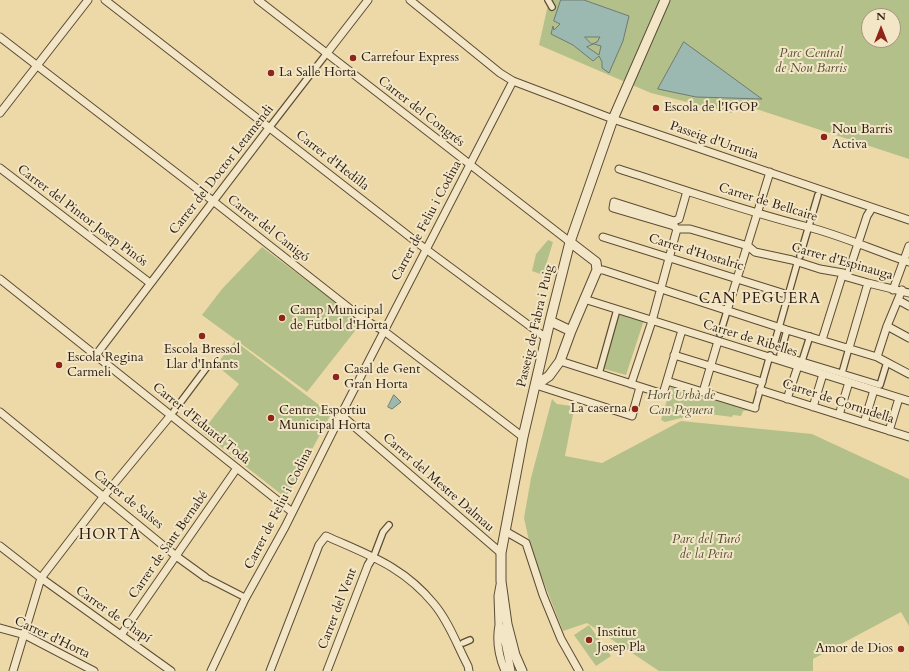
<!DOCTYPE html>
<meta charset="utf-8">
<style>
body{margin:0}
#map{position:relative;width:909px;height:671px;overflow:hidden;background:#edd9a7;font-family:Cardo,serif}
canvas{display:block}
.north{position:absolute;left:861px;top:8px;width:40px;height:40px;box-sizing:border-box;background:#f3e6c6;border:1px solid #a3967d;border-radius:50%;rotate:0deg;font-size:11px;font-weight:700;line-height:16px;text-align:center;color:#2b1d10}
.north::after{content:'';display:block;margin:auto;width:14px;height:18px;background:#8f2418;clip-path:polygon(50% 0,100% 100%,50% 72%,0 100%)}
</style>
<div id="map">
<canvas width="909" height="671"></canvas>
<div class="north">N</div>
</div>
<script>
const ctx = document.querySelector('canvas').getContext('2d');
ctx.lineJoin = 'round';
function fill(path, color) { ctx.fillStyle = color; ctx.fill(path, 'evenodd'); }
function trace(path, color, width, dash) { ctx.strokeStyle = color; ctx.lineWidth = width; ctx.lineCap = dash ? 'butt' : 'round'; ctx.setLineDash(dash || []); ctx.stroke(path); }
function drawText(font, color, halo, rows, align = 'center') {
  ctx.font = font + ' Cardo,serif'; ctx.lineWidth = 4; ctx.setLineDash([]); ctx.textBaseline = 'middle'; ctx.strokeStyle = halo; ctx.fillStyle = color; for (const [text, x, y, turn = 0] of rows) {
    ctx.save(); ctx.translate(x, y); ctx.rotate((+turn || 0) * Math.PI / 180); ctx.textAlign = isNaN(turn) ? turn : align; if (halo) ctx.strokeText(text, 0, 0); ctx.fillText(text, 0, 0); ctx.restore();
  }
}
fill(new Path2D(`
 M549,0H909V159L747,106H740L731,113L651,93L539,45ZM869,16H893V40H869Z
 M548,240L553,242L543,275L532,271L536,254Z
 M262,247L362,322L307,392L202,315L222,289Z
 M616,312L644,320L626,375L597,367Z
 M235,341L331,414L286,498L202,432L239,384L216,365Z
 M671,387L749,410L743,411L741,416L733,415L732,417L701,413L665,422L661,420Z
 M552,399L557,404L571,406L574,409L565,456L602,463L681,421L812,434L909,479V626L901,612L813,659V671H659L587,623L563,631L531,550L524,518L531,478Z
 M589,625L611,656L596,666L574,635Z`), '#b4c08a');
const water = new Path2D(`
 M561,0H584L629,16L623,41L609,73L602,68V62L599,56L593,61L573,45L551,34L553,26L554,30L560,24L554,21ZM585,37H600L597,42L592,44ZM594,44L601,46L599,55L587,47Z
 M684,42L762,99L696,97L658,89Z
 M394,395L401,402L392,409L388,407Z`);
fill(water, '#9bb9b1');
trace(water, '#6e7b71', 1);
const pedestrian = new Path2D(`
 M548,0L552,7
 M269,128L327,53
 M800,256L818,195
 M787,330L780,355H781L880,385L887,362
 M720,334L727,311
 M774,345L797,264
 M802,361L810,336
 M600,370L616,313
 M842,373L849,348
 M755,408L770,355
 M174,411L207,367
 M375,553L383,532L389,525
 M205,577L246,598
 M463,643L470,640`);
const minor = new Path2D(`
 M105,0L419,244L546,338
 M258,0L570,242
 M410,0L500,73L513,81L613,119L909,220
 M0,37L213,201L363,319L384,331L523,437
 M327,53L368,0
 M0,113L88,0
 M0,168L150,283
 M619,169C682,189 744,211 808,227C843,236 875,251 909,262
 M674,226L613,208L614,202L674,221
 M677,229H690L748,246L755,252L792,260L820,269L843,273L847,277L868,283L909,293
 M603,237L782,293
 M597,270H603L787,330L877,357L909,374
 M847,277L867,216L872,208
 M0,279L292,512
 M893,290L909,246
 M584,299L909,401
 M898,300L909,306
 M727,311L770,172
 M887,326L909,338
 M822,340L843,273
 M849,348L868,283
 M96,355L269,128
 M674,355L762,382
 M877,357L887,326L902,290
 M560,361L663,394L682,330
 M667,381L755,408
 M631,384L652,321L677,229L674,226V221L679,219L687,191
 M536,385L632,416L640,387
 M760,390L909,437
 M703,392L718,341
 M787,399L798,366
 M813,407L823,374
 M0,412L176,556L205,577
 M341,415L501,553
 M839,415L849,382
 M864,423L874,390
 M889,431L899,398
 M505,531L526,543L543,595L561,639L579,671
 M0,546L41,578L171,671
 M500,585L498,596L499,625L503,632L511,671
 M499,625C496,641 499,657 505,671
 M0,628L25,635L94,671
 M121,635L237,468
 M13,671L41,578L104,496L171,415
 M211,671L245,599L285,527L345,407L513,81
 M270,671L319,545L326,536C368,555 403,566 434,604C449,622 457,645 468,666L469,671
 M327,671L368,565L373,557`);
const tertiary = new Path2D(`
 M550,321L571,331
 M536,385L549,376L560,361L571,331L597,270L596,262L570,242
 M522,671L515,655L507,624L501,581V553L523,437L550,321L570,242L613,119L665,0`);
trace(pedestrian, '#5c4c36', 8);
trace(minor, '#5c4c36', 9);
trace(tertiary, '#5c4c36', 11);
trace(pedestrian, '#f3e6c6', 5.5);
trace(minor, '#f3e6c6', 7);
trace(tertiary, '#f3e6c6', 9);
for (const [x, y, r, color] of [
 [353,58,4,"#8f2418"],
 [271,73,4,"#8f2418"],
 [656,108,4,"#8f2418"],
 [824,137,4,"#8f2418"],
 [282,318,4,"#8f2418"],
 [202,336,4,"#8f2418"],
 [59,365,4,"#8f2418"],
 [336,377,4,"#8f2418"],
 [635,409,4,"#8f2418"],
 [271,418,4,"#8f2418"],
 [589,640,4,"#8f2418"],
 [901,649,4,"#8f2418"]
]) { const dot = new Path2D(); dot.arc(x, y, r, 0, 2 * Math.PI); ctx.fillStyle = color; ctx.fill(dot); trace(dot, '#f3e6c6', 1.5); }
drawText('italic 13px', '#544e35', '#f3e6c6', [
 ["Parc Central",811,54],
 ["de Nou Barris",811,69],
 ["Hort Urbà de",681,396],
 ["Can Peguera",681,411],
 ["Parc del Turó",706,540],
 ["de la Peira",706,555]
]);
drawText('13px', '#2b1d10', '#f3e6c6', [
 ["Carrefour Express",361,58],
 ["La Salle Horta",279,73],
 ["Escola de l'IGOP",664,108],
 ["Nou Barris",832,130],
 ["Activa",832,145],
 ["Camp Municipal",290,311],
 ["de Futbol d'Horta",290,326],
 ["Escola Bressol",202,350,"center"],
 ["Llar d'Infants",202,365,"center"],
 ["Escola Regina",67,358],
 ["Carmeli",67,373],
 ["Casal de Gent",344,370],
 ["Gran Horta",344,385],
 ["La caserna",627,409,"right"],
 ["Centre Esportiu",279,411],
 ["Municipal Horta",279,426],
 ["Institut",597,633],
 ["Josep Pla",597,648],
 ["Amor de Dios",893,649,"right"]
], 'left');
drawText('13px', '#2b1d10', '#f3e6c6', [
 ["Carrer del Congrés",421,112,38],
 ["Passeig d'Urrutia",714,141,19],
 ["Carrer d'Hedilla",332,161,38],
 ["Carrer del Doctor Letamendi",222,170,-52],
 ["Carrer de Bellcaire",768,203,17],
 ["Carrer del Pintor Josep Pinós",82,216,37],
 ["Carrer de Feliu i Codina",427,221,-62],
 ["Carrer del Canigó",268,229,38],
 ["Carrer d'Hostalric",696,253,17],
 ["Carrer d'Espinauga",842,262,16],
 ["Passeig de Fabra i Puig",536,326,-77],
 ["Carrer de Ribelles",750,339,17],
 ["Carrer de Cornudella",838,402,18],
 ["Carrer d'Eduard Toda",201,424,39],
 ["Carrer del Mestre Dalmau",438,483,41],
 ["Carrer de Salses",128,500,39],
 ["Carrer de Feliu i Codina",279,509,-63],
 ["Carrer de Sant Bernabé",169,545,-55],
 ["Carrer del Vent",338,609,-69],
 ["Carrer de Chapí",113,615,35],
 ["Carrer d'Horta",52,638,25]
]);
ctx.letterSpacing = '1px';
drawText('15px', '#2b1d10', '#f3e6c6', [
 ["CAN PEGUERA",760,300],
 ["HORTA",110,536]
]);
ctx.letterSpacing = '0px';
</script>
